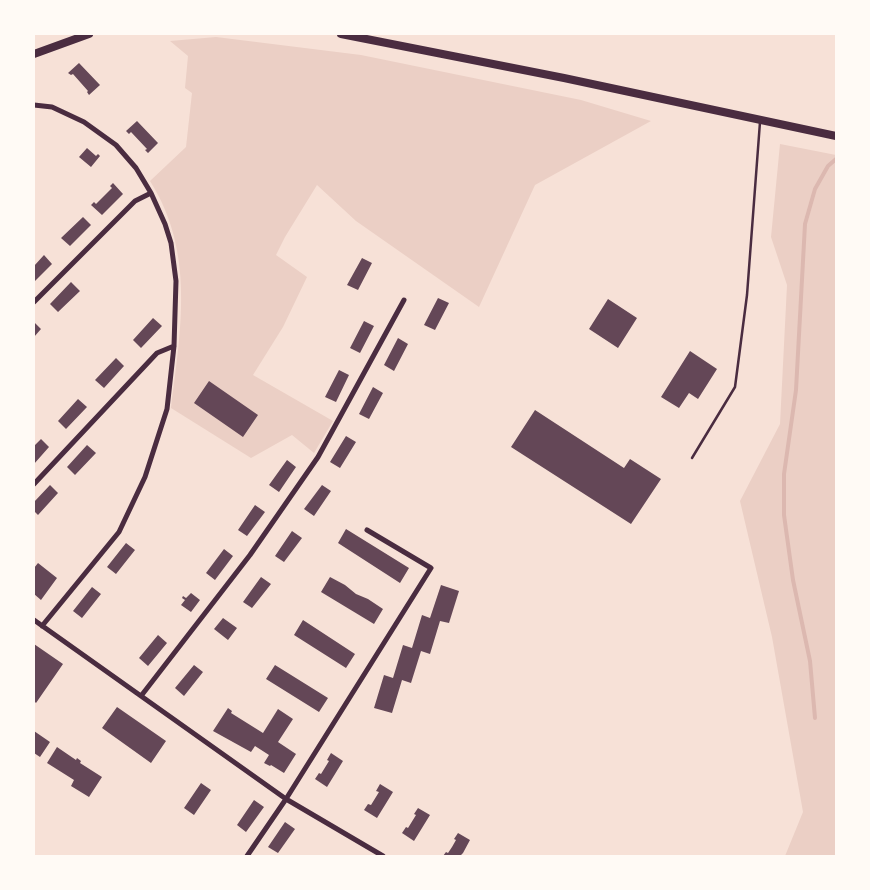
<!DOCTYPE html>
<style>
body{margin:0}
#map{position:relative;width:870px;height:890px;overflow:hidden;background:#f7e1d7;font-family:"Exo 2",sans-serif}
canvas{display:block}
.frame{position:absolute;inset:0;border:35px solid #fffaf5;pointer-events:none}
</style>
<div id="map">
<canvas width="870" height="890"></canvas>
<div class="frame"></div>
</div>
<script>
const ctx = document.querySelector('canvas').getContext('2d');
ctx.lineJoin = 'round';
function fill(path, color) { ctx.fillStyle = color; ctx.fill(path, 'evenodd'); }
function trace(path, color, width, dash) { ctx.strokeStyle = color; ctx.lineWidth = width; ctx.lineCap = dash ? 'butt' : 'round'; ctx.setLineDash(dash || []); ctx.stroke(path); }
fill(new Path2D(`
 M216,37L361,55L581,100L651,121L535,185L479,307L356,221L317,185L285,237L276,255L307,277L283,327L253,375L333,421L314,453L292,435L251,458L171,408C181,329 195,252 150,181L186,147L192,93L185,88L188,56L170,41Z
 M780,144L836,155V856H785L803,812L772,637L740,501L780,424L787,285L771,237Z`), '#ebcfc5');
trace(new Path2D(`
 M815,718L810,661L793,580L784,515V474L796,390L805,224L815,189L828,166L836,159`), '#dcb8b0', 4);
fill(new Path2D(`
 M79,63L100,85L89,95L87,92L88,91L73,74L71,75L68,73Z
 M137,121L158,143L148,153L145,150L147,149L131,132L129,134L126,131Z
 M87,148L96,156L98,154L100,156L91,167L79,157Z
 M113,183L123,194L102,215L91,205L94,202L96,204L112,188L110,186Z
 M83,217L91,225L70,246L61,238Z
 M44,255L52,264L34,282V266Z
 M362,258L372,263L358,290L347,285Z
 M71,282L80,291L58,312L50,304Z
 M438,298L449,303L435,330L424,325Z
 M608,299L637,318L618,348L589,329Z
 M153,318L162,326L141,348L133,340Z
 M364,321L374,326L360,353L350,348Z
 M34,322L41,329L34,337Z
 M398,338L408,344L394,371L384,365Z
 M690,351L717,369L698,399L689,393L679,408L661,397Z
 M116,358L124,366L104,388L95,380Z
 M339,370L349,375L336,402L325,397Z
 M209,381L258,415L243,437L194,403Z
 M373,387L383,393L369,419L359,414Z
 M78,399L87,407L66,429L58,421Z
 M535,410L624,468L630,459L661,479L631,524L511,447Z
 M346,436L356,442L340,468L330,462Z
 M41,439L49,447L34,464V446Z
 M87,445L96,453L75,475L67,467Z
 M287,460L296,467L279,492L269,485Z
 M50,485L58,493L38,515L34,511V502Z
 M322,485L331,491L314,516L304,509Z
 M255,505L265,512L247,536L238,530Z
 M346,529L409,568L400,583L338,543Z
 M292,531L302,538L284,562L275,556Z
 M126,543L135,550L116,574L107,567Z
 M224,549L233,556L215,580L206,573Z
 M38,563L57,578L41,600L34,594V568Z
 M261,577L271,584L252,608L243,602Z
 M330,577L345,585L356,594L368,599L383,609L374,624L321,592Z
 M441,585L459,591L449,623L440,621L430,654L421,651L411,683L402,680L392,713L374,708L384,675L393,678L403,645L412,648L422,615L430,618Z
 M92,587L101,594L82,618L73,611Z
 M191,593L200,600L191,612L181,605L185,600L182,598L183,596L186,598Z
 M223,618L237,628L228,640L214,629Z
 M303,620L355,654L346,668L294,635Z
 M158,635L167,643L148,666L139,658Z
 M34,644L63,664L36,703L34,701Z
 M194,665L203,672L184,696L175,688Z
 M275,665L328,698L319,712L266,679Z
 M117,707L166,741L151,763L102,728Z
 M228,708L232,711L231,713L263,733L278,709L293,719L278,742L296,754L284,773L271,765L270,766L264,763L269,755L255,746L251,752L213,731Z
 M34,731L50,742L40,757L34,753Z
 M57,747L76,760L77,758L81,761L80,763L102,777L89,797L71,786L74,780L47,763Z
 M331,753L343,761L327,787L315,779L319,773L321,774L329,761L327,760Z
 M201,783L211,790L194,815L184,808Z
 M380,784L393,792L377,818L364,810L368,804L371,805L379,792L376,791Z
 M254,800L264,807L246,832L237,825Z
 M418,808L430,815L414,841L402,833L406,827L408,828L416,815L414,814Z
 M285,822L295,829L278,853L268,847Z
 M458,833L470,840L463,853L460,856H443L446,852L448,853L452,847L456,840L454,839Z`), '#644757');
trace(new Path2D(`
 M692,458L735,387L747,295L760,122`), '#4a2c40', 2.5);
trace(new Path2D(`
 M34,105L52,107L84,122L116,145L136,168L151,193L165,224L171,243L176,281L174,346L167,409L145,477L119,532L42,626
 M34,302L135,201L151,193
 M34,484L157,353L174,346
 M34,620L286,799L383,856
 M141,696L250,555L318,457L404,300
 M247,856L286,799L431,568L367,530`), '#4a2c40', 5);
trace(new Path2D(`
 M341,34L564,78L836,136
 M34,54L89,34`), '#4a2c40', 8);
</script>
